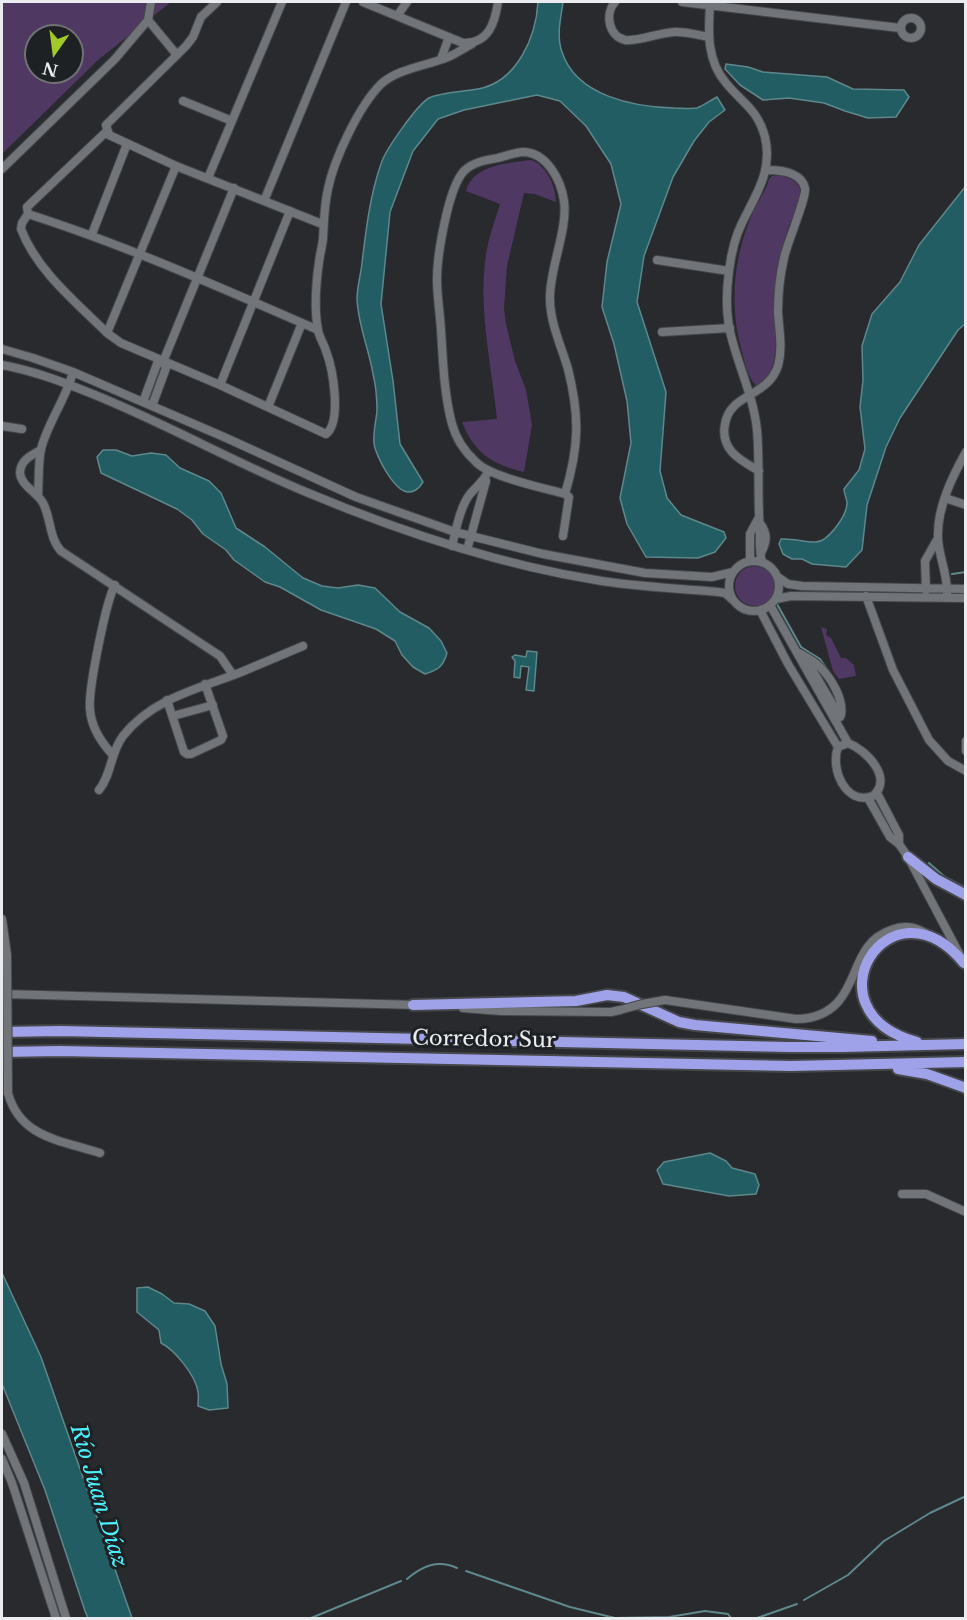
<!DOCTYPE html>
<meta charset="utf-8">
<style>
body{margin:0}
#map{position:relative;width:967px;height:1620px;overflow:hidden;background:#282a2e;font-family:"Libre Baskerville",serif}
canvas{display:block}
.frame{position:absolute;inset:0;border:3px solid #ebecef;pointer-events:none}
.north{position:absolute;left:24px;top:24px;width:60px;height:60px;box-sizing:border-box;background:#1e2124;border:2px solid #707275;border-radius:50%;rotate:194deg;font-size:16px;font-weight:700;line-height:24px;text-align:center;color:#ebecef}
.north::after{content:'';display:block;margin:auto;width:21px;height:27px;background:#a1c92a;clip-path:polygon(50% 0,100% 100%,50% 72%,0 100%)}
</style>
<div id="map">
<canvas width="967" height="1620"></canvas>
<div class="frame"></div>
<div class="north">N</div>
</div>
<script>
const ctx = document.querySelector('canvas').getContext('2d');
ctx.lineJoin = 'round';
function fill(path, color) { ctx.fillStyle = color; ctx.fill(path, 'evenodd'); }
function trace(path, color, width, dash) { ctx.strokeStyle = color; ctx.lineWidth = width; ctx.lineCap = dash ? 'butt' : 'round'; ctx.setLineDash(dash || []); ctx.stroke(path); }
function drawText(font, color, halo, rows, align = 'center') {
  ctx.font = font + ' "Libre Baskerville",serif'; ctx.lineWidth = 6; ctx.setLineDash([]); ctx.textBaseline = 'middle'; ctx.strokeStyle = halo; ctx.fillStyle = color; for (const [text, x, y, turn = 0] of rows) {
    ctx.save(); ctx.translate(x, y); ctx.rotate((+turn || 0) * Math.PI / 180); ctx.textAlign = isNaN(turn) ? turn : align; if (halo) ctx.strokeText(text, 0, 0); ctx.fillText(text, 0, 0); ctx.restore();
  }
}
fill(new Path2D(`
 M2,2H171L98,60L2,154ZM36,36H72V72H36Z
 M531,160C546,165 556,186 556,202L535,194L524,193L507,266L504,308L506,324L515,361L526,390L532,425L524,472C493,465 474,453 462,422L497,419C492,368 479,314 485,262C487,242 494,223 500,204L466,191C473,165 507,163 531,160Z
 M777,175C786,177 797,179 800,189C804,201 792,217 788,228C784,241 780,255 779,268C776,284 775,302 775,318C775,344 780,368 759,386H756C747,376 744,360 741,348C729,301 734,256 753,212C758,201 766,191 769,179L772,176Z
 M735 586a20 20 0 1 1 40 0a20 20 0 1 1-40 0Z
 M821,627L827,629L826,635L831,638L841,658H846L854,665L856,676L839,679L833,671Z`), '#4f3862');
const water = new Path2D(`
 M538,2H563C561,17 556,36 562,52C576,96 634,107 674,108C681,108 690,109 697,108C703,106 711,100 717,97L725,110L709,122L694,141L673,177L644,256L637,302L666,392L660,471L667,498L681,515L724,532L726,538L715,552L698,558L646,557L627,524L620,498L631,443L627,401L614,344L602,307L607,262L621,204L611,164L586,126L560,101L537,95L464,110L438,119L413,151L390,212L381,304L393,381L400,444L423,482C420,487 415,492 409,492C395,493 375,455 374,443C373,432 376,421 377,411C377,399 376,386 373,374C369,349 358,325 357,299C357,287 361,274 362,263C366,230 370,195 381,164C385,150 417,105 429,98C438,93 467,91 478,89C517,82 536,37 538,2Z
 M726,64L748,67L763,72L827,77L853,89L904,90L909,97L896,117L868,118L845,111L824,103L789,98L763,100L740,85L725,69Z
 M965,187V324L958,330L900,418L886,447L867,505L862,550L846,567L812,564L802,559H792L783,554L779,544L781,539C793,538 803,542 815,542C827,543 847,516 847,503C847,499 844,494 844,489L859,470L865,449L860,407L863,380L862,346L872,314L900,282L919,245Z
 M103,450H116L132,456L151,453L166,455L180,468L209,481L221,493L236,528L265,547L303,578L322,586L338,588L358,585L375,588L400,612L429,628L441,641L447,653C443,667 438,670 425,674L413,667L402,655L395,641L376,629L321,610L280,587L265,582L234,560L226,550L203,534L192,520L177,509L101,473L97,457Z
 M527,651L537,652L534,691L526,690L529,667L521,666L520,678L514,677L515,661L512,657L515,655L526,657Z
 M710,1153L726,1161L732,1168L755,1174L759,1185L756,1194L729,1196L663,1184L657,1170L664,1162Z
 M2,1273L41,1357L132,1618H88L85,1611L45,1490L2,1384Z
 M148,1287L162,1294L174,1303L189,1304L205,1311L215,1326L221,1364L227,1384L228,1408L209,1410L198,1406C198,1401 199,1396 198,1392C196,1376 175,1350 161,1343L159,1330L137,1312V1288Z`);
fill(water, '#215d62');
trace(water, '#5e888c', 1.5);
trace(new Path2D(`
 M952,574L966,572
 M777,604L801,647L820,659L827,669
 M929,863L945,877L966,888
 M466,1571L570,1607L615,1618L669,1617L705,1611L728,1614L731,1618
 M407,1579C422,1566 438,1559 457,1568
 M804,1600L848,1575L884,1541L930,1513L966,1496
 M311,1618L401,1581
 M757,1618L797,1604`), '#5e888c', 2);
const minor = new Path2D(`
 M217,2L201,17L193,37L186,46L106,125L109,135L176,166L322,224
 M363,2L463,43C489,44 495,22 498,2
 M615,2C605,13 608,36 625,40C635,42 662,32 676,32C687,32 698,35 709,37
 M682,2L900,28
 M710,5C708,33 707,61 726,83C742,103 757,108 765,137C773,171 756,194 742,223C735,237 731,255 729,271C726,293 726,321 733,343C741,372 754,400 757,430C760,464 757,497 760,530C760,541 759,551 762,562
 M397,16L407,2
 M901 28a10 10 0 1 1 20 0a10 10 0 1 1-20 0Z
 M148,20L177,55
 M441,59L449,37
 M183,101L232,121
 M107,131L27,207L28,214C128,246 221,288 318,330
 M176,166L107,333L121,343L220,385L326,434C342,422 333,369 326,351C324,344 319,337 318,330C314,309 316,283 319,262C320,254 322,247 323,239C324,222 324,206 328,189C334,159 359,106 381,84C399,68 427,66 448,57C456,54 464,48 472,44
 M2,169L115,59L148,20L151,2
 M208,178L282,2
 M264,201L346,2
 M28,214L22,223L21,229C37,271 76,302 107,333
 M92,234L127,144
 M657,260L729,271
 M662,332L730,328
 M2,349L33,358L73,372L224,437L356,497L455,532L543,554L645,573L712,577L733,572
 M2,365C36,371 68,384 100,397C170,426 236,463 306,492C399,531 496,564 596,580C636,587 677,588 718,592L725,593L734,601
 M220,385L290,211
 M143,402L157,364L163,362L234,188
 M152,406L166,368L163,362
 M268,407L302,323
 M2,426L22,429
 M41,450C32,455 20,460 20,473C21,486 37,492 43,503C51,518 49,538 61,551L220,656L233,675
 M759,471C740,460 720,450 725,424C730,393 767,398 778,366C783,348 779,330 778,312C778,294 780,275 784,258C787,243 807,197 805,188C801,172 780,170 767,170
 M38,496C39,481 38,464 41,449C48,422 66,399 73,372
 M945,498L966,505
 M760,523C768,534 767,541 761,553
 M563,536L569,497L565,494C544,488 490,477 476,462C465,452 456,439 452,424C444,394 443,361 441,330C440,313 437,296 437,280C437,256 448,188 464,171C473,162 486,160 498,158C506,156 516,152 524,152C547,153 561,180 564,201C568,228 551,265 550,295C549,321 561,345 568,369C580,417 579,447 565,494
 M452,546C456,530 460,507 470,494C478,485 482,483 489,471
 M467,550L486,481
 M729 586a25 25 0 1 1 50 0a25 25 0 1 1-50 0Z
 M750,561V534L758,519
 M778,577L788,584L802,586L966,589
 M926,590L925,561L938,538
 M947,594C948,574 938,555 938,537C937,508 952,477 966,452
 M866,596L893,670L929,740L948,761L966,771
 M776,599L791,596L966,598
 M770,605L848,743
 M760,610L788,664L838,747C830,768 845,806 873,796C894,778 866,750 848,743L838,747
 M799,653C806,657 814,661 820,667C831,678 844,699 841,715
 M810,666L840,717
 M167,700L184,752L187,754H191L221,740L223,736L205,684
 M173,716L213,705
 M966,741V751
 M112,754C101,742 91,727 90,709C88,690 106,601 115,585
 M99,790C112,774 110,753 123,736C152,699 197,689 239,673C260,664 282,655 303,646
 M877,793L899,835V844
 M868,798L890,837L899,844L908,857L961,957
 M2,919L7,955
 M2,994L418,1005
 M665,1000L796,1019C812,1019 827,1014 838,1002C859,978 856,942 891,930C906,924 917,927 930,936
 M463,1008L501,1011L611,1012L620,1010
 M8,1093C20,1138 61,1140 100,1153
 M902,1194H926L966,1212
 M2,1434L24,1483L66,1618
 M2,1459L12,1483L56,1618`);
const highway = new Path2D(`
 M908,857L936,879L966,895
 M413,1005L576,1001L607,995L624,997L679,1022L695,1025L872,1041
 M2,1032L60,1031L788,1047H843L966,1044
 M917,1042C803,1011 890,873 964,963
 M2,1052L60,1051L791,1066L966,1062
 M898,1069L927,1074L966,1088`);
trace(minor, '#45474a', 10);
trace(highway, '#45474a', 14);
trace(minor, '#717478', 8);
trace(highway, '#a0a2e9', 10);
const minorBridge = new Path2D(`
 M7,955L8,1093
 M620,1010L642,1004L665,1000`);
trace(minorBridge, '#45474a', 10, []);
trace(minorBridge, '#717478', 8);
drawText('21px', '#ebecef', '#1e2124', [
 ["Corredor Sur",484,1040,1]
]);
drawText('italic 22px', '#4deffb', '#1e2124', [
 ["Río Juan Díaz",98,1496,73]
]);
</script>
